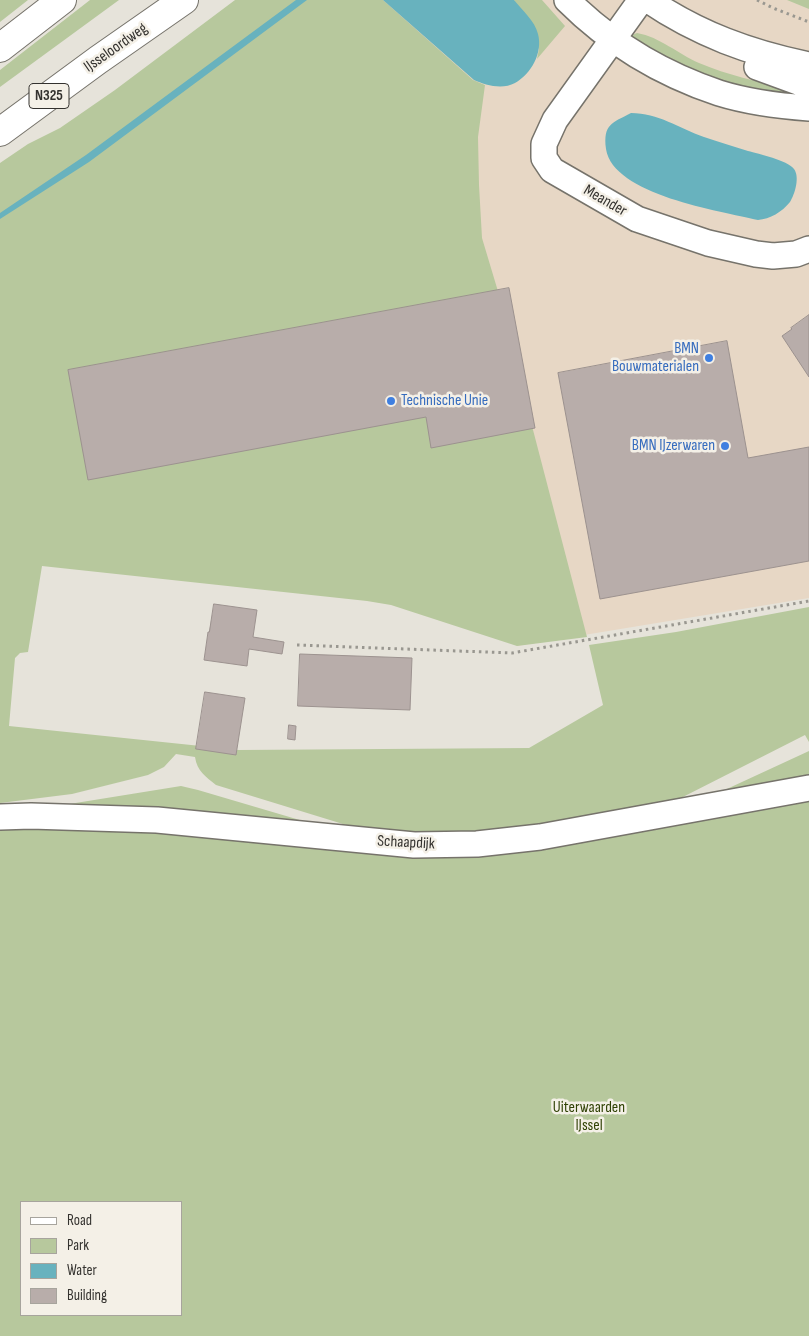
<!DOCTYPE html>
<style>
body{margin:0}
#map{position:relative;width:809px;height:1336px;overflow:hidden;background:#e6e3da;font-family:"Sofia Sans Condensed",sans-serif}
canvas{display:block}
.legend{position:absolute;left:20px;top:1201px;width:162px;height:115px;box-sizing:border-box;background:#f4f0e7;border:1px solid #a7a49d;margin:0;padding:6px 9px;list-style:none;font-size:15px;color:#34322f}
.legend li{display:flex;align-items:center;gap:10px;height:25px}
.legend b{width:25px;border:1px solid #a7a49d}
</style>
<div id="map">
<canvas width="809" height="1336"></canvas>
<ul class="legend">
<li><b style="height:6px;background:#fff"></b>Road</li>
<li><b style="height:14px;background:#b7c89d"></b>Park</li>
<li><b style="height:14px;background:#68b2be"></b>Water</li>
<li><b style="height:14px;background:#b8adaa"></b>Building</li>
</ul>
</div>
<script>
const ctx = document.querySelector('canvas').getContext('2d');
ctx.lineJoin = 'round';
function fill(path, color) { ctx.fillStyle = color; ctx.fill(path, 'evenodd'); }
function trace(path, color, width, dash) { ctx.strokeStyle = color; ctx.lineWidth = width; ctx.lineCap = dash ? 'butt' : 'round'; ctx.setLineDash(dash || []); ctx.stroke(path); }
function drawText(font, color, halo, rows, align = 'center') {
  ctx.font = font + ' "Sofia Sans Condensed",sans-serif'; ctx.lineWidth = 5; ctx.setLineDash([]); ctx.textBaseline = 'middle'; ctx.strokeStyle = halo; ctx.fillStyle = color; for (const [text, x, y, turn = 0] of rows) {
    ctx.save(); ctx.translate(x, y); ctx.rotate((+turn || 0) * Math.PI / 180); ctx.textAlign = isNaN(turn) ? turn : align; if (halo) ctx.strokeText(text, 0, 0); ctx.fillText(text, 0, 0); ctx.restore();
  }
}
fill(new Path2D(`
 M310,0H809V598L517,646Z`), '#e7d7c5');
fill(new Path2D(`
 M0,0H28L0,22Z
 M90,0H119L0,87V70Z
 M235,0H383L473,80L485,85L478,137L479,185L482,238L503,308L514,357L587,637L517,646L391,605L367,601L42,566L28,652L20,653L15,658L9,726L239,750L529,748L603,705L589,645L676,632L809,607V742L805,735L673,802L482,835L369,832L216,785C206,777 197,771 195,757L176,754L164,767L148,775L72,794L0,803V163L28,144L60,128L115,90Z
 M514,0H542L565,26L537,59L539,49Z
 M787,0H809V9Z
 M637,33C660,37 678,54 699,63C728,75 757,82 788,88L790,91L788,95C772,92 755,91 739,87C720,82 639,51 632,35Z
 M809,751V777L716,794Z
 M181,786L198,790L320,826L226,817L199,811L57,806Z
 M809,797V1336H0V826L92,825L356,850ZM21,1202H181V1315H21Z`), '#b7c89d');
fill(new Path2D(`
 M296,0H307L89,162L0,219V213L86,155Z
 M383,0H514C522,10 535,21 538,34C543,53 531,74 515,83C502,90 485,85 474,80Z
 M631,113C658,113 679,128 704,137C718,142 733,146 748,151C759,154 787,160 794,169C800,177 795,194 790,202C782,212 770,219 758,220C720,211 613,195 606,149C603,124 612,123 631,113Z`), '#68b2be');
const building = new Path2D(`
 M509,288L535,428L431,448L426,417L88,480L68,370Z
 M809,315V377L782,336L792,329L791,328Z
 M727,341L748,458L809,447V561L600,599L558,373Z
 M214,604L257,610L253,637L284,642L282,654L249,649L247,666L204,660L208,632H209Z
 M300,654L412,658L410,710L298,706Z
 M205,692L245,698L236,755L196,749Z
 M289,725L296,726L295,740L288,739Z`);
fill(building, '#b8adaa');
trace(building, '#9c928f', 1);
const minor = new Path2D(`
 M567,0C609,42 662,74 719,93C748,102 779,106 809,108
 M641,0L555,120L544,144V158L552,170L637,219L708,243L756,254L773,256L796,254L809,249
 M648,0C698,34 750,53 809,65
 M757,67L809,86
 M0,817L31,816L157,820L414,845L477,844L540,837L809,788`);
const trunk = new Path2D(`
 M0,48L62,0
 M0,132L98,60L184,0`);
trace(minor, '#76736b', 28);
trace(trunk, '#76736b', 30);
trace(new Path2D(`
 M757,0L773,8L809,22
 M297,645L512,653L809,601`), '#999790', 3, [2.5, 4]);
trace(minor, '#fff', 25);
trace(trunk, '#fff', 28);
for (const [x, y, r, color] of [
 [709,358,5,"#3f7fe0"],
 [391,401,5,"#3f7fe0"],
 [725,446,5,"#3f7fe0"]
]) { const dot = new Path2D(); dot.arc(x, y, r, 0, 2 * Math.PI); ctx.fillStyle = color; ctx.fill(dot); trace(dot, '#f4f0e7', 2); }
for (const [x, y, w] of [
 [49,96,40]
]) { const box = new Path2D(); box.roundRect(x - w / 2, y - 12.5, w, 25, 4); ctx.fillStyle = '#f4f0e7'; ctx.fill(box); trace(box, '#34322f', 1); }
drawText('bold 15px', '#34322f', null, [
 ["N325",49,96]
]);
drawText('16px', '#34322f', '#f4f0e7', [
 ["IJsseloordweg",116,48,-35],
 ["Meander",605,201,30],
 ["Schaapdijk",406,843,3]
]);
drawText('16px', '#366cbe', '#f4f0e7', [
 ["BMN",699,349],
 ["Bouwmaterialen",699,367],
 ["Technische Unie",401,401,"left"],
 ["BMN IJzerwaren",715,446]
], 'right');
drawText('16px', '#304205', '#f4f0e7', [
 ["Uiterwaarden",589,1108],
 ["IJssel",589,1126]
]);
</script>
